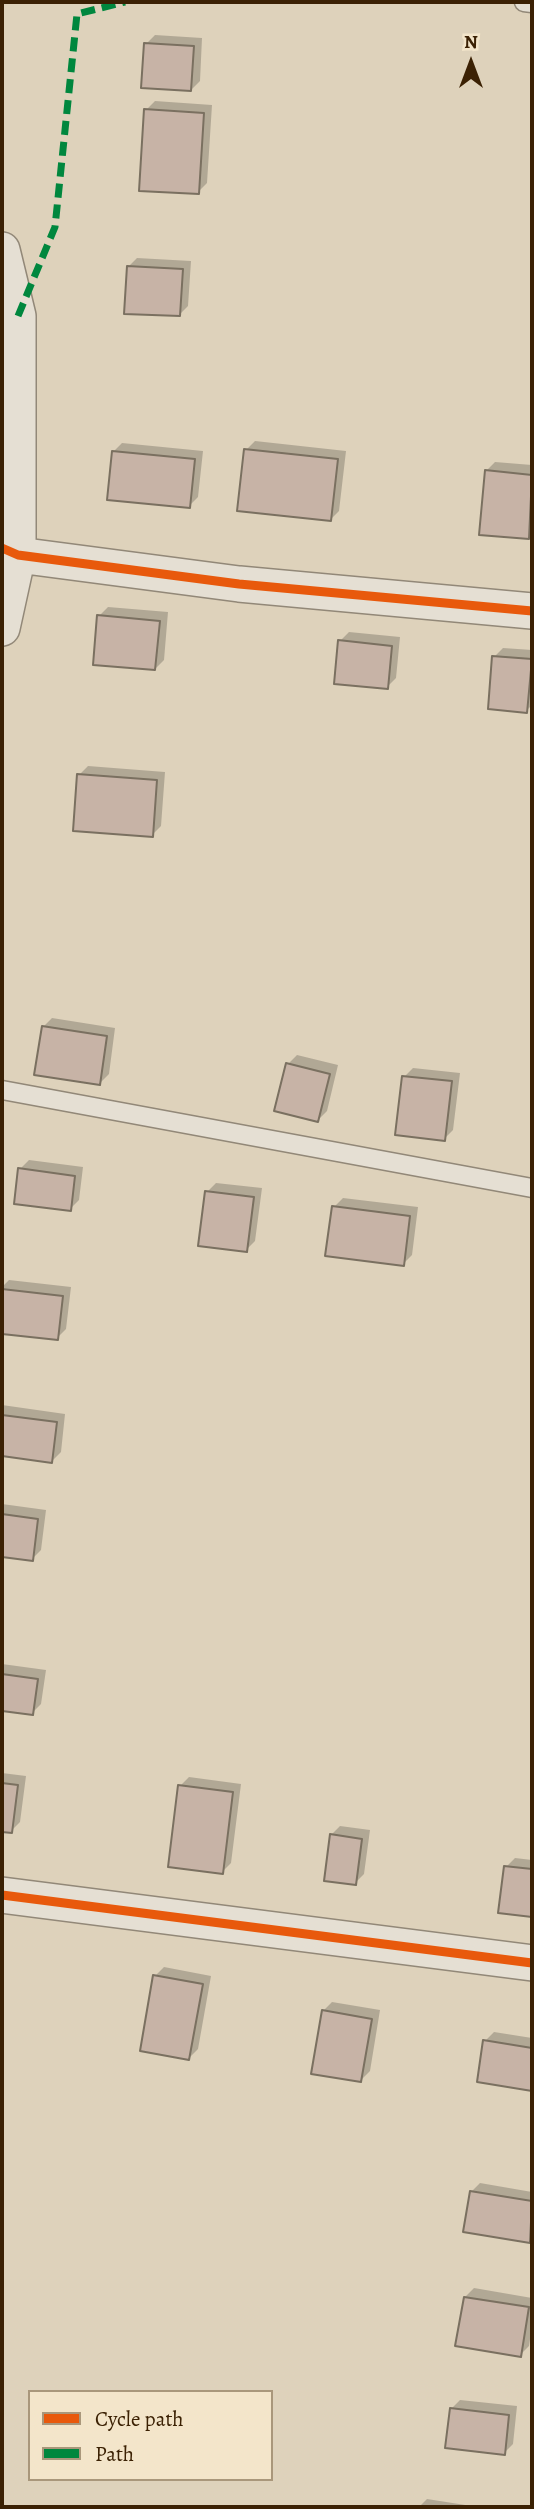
<!DOCTYPE html>
<style>
body{margin:0}
#map{position:relative;width:534px;height:2509px;overflow:hidden;background:#ded2bb;font-family:Alegreya,serif}
canvas{display:block}
.frame{position:absolute;inset:0;border:4px solid #3b2104;pointer-events:none}
.legend{position:absolute;left:28px;top:2390px;width:245px;height:91px;box-sizing:border-box;background:#f3e5ca;border:2px solid #a9977b;margin:0;padding:9px 12px;list-style:none;font-size:21px;color:#3b2104}
.legend li{display:flex;align-items:center;gap:14px;height:35px}
.legend b{width:35px;border:2px solid #a9977b}
.north{position:absolute;left:436px;top:28px;width:70px;height:70px;-webkit-text-stroke:5px #f3e5ca;paint-order:stroke;rotate:0deg;font-size:19px;font-weight:700;line-height:28px;text-align:center;color:#3b2104}
.north::after{content:'';display:block;margin:auto;width:24px;height:32px;background:#3b2104;clip-path:polygon(50% 0,100% 100%,50% 72%,0 100%)}
</style>
<div id="map">
<canvas width="534" height="2509"></canvas>
<div class="frame"></div>
<ul class="legend">
<li><b style="height:9px;background:#e8590c"></b>Cycle path</li>
<li><b style="height:9px;background:#00873e"></b>Path</li>
</ul>
<div class="north">N</div>
</div>
<script>
const ctx = document.querySelector('canvas').getContext('2d');
ctx.lineJoin = 'round';
function fill(path, color) { ctx.fillStyle = color; ctx.fill(path, 'evenodd'); }
function trace(path, color, width, dash) { ctx.strokeStyle = color; ctx.lineWidth = width; ctx.lineCap = dash ? 'butt' : 'round'; ctx.setLineDash(dash || []); ctx.stroke(path); }
fill(new Path2D(`
 M155,35L202,38L200,81L191,90L146,44Z
 M155,101L212,105L207,183L198,192L146,110Z
 M137,258L191,261L188,306L179,315L128,267Z
 M255,441L346,451L339,511L330,520L246,450Z
 M122,443L203,451L198,497L189,506L113,452Z
 M495,462L532,465V533L528,537L486,471Z
 M108,607L168,612L164,660L155,669L99,616Z
 M349,632L400,637L396,678L387,687L340,641Z
 M503,648L532,650V705L526,711L494,657Z
 M88,766L165,772L161,826L152,835L79,775Z
 M52,1018L115,1028L109,1074L100,1083L43,1027Z
 M297,1055L338,1065L327,1111L318,1120L288,1064Z
 M413,1068L460,1073L453,1130L444,1139L404,1077Z
 M29,1160L83,1167L79,1200L70,1209L20,1169Z
 M216,1183L262,1188L255,1241L246,1250L207,1192Z
 M343,1198L418,1207L412,1255L403,1264L334,1207Z
 M9,1280L71,1287L66,1329L57,1338L2,1333V1287Z
 M2,1405L65,1414L61,1452L52,1461L2,1454Z
 M2,1504L46,1510L41,1550L32,1559L2,1555Z
 M2,1664L46,1670L41,1704L32,1713L2,1709Z
 M2,1773L26,1776L20,1822L11,1831L2,1830Z
 M189,1777L241,1784L231,1863L222,1872L180,1786Z
 M340,1826L370,1830L364,1874L355,1883L331,1835Z
 M515,1858L532,1860V1915L500,1912L506,1867Z
 M164,1967L211,1976L198,2049L189,2058L155,1976Z
 M332,2002L380,2010L370,2071L361,2080L323,2011Z
 M494,2032L532,2038V2089L479,2080L485,2041Z
 M480,2183L532,2192V2238L529,2241L471,2192Z
 M474,2288L532,2298V2326L529,2346L520,2355L465,2297Z
 M460,2400L517,2406L513,2444L504,2453L451,2409Z
 M427,2499L478,2507H419Z`), '#0003');
const building = new Path2D(`
 M144,43L194,46L191,91L141,88Z
 M144,109L204,113L199,194L139,191Z
 M127,266L183,269L180,316L124,314Z
 M244,449L338,459L331,521L237,511Z
 M112,451L195,459L190,508L107,500Z
 M485,470L532,475L529,539L479,535Z
 M97,615L160,621L155,670L93,665Z
 M338,640L392,646L388,689L334,684Z
 M492,656L532,659L527,713L488,709Z
 M77,774L157,780L153,837L73,831Z
 M42,1026L107,1036L100,1085L34,1075Z
 M286,1063L330,1074L318,1122L274,1111Z
 M402,1076L452,1081L445,1141L395,1135Z
 M18,1168L75,1176L71,1211L14,1204Z
 M205,1191L254,1197L247,1252L198,1246Z
 M332,1206L410,1216L404,1266L325,1256Z
 M2,1289L63,1296L58,1340L2,1334Z
 M2,1415L57,1422L52,1463L2,1456Z
 M2,1514L38,1519L33,1561L2,1557Z
 M2,1674L38,1679L33,1715L2,1711Z
 M2,1783L18,1785L12,1833L2,1832Z
 M178,1785L233,1792L223,1874L168,1867Z
 M330,1834L362,1839L356,1885L324,1881Z
 M504,1866L532,1869V1917L498,1913Z
 M153,1975L203,1984L189,2060L140,2051Z
 M322,2010L372,2019L361,2082L311,2074Z
 M483,2040L532,2048V2091L477,2082Z
 M470,2191L532,2201L530,2243L463,2232Z
 M464,2297L529,2307L521,2357L455,2346Z
 M450,2408L509,2415L505,2455L445,2448Z`);
fill(building, '#c7b3a6');
trace(building, '#7a7060', 2);
const service = new Path2D(`
 M524,2L532,3
 M2,1090L532,1188`);
const minor = new Path2D(`
 M2,250L18,316V555L2,628
 M2,548L18,555L239,584L532,611
 M2,1895L532,1963`);
trace(service, '#928878', 21);
trace(minor, '#928878', 38);
trace(service, '#e5dfd3', 18);
trace(minor, '#e5dfd3', 35);
trace(new Path2D(`
 M18,316L55,227L77,14L125,2`), '#00873e', 7, [14, 7]);
trace(new Path2D(`
 M2,548L18,555L239,584L532,611
 M2,1895L532,1963`), '#e8590c', 9);
</script>
